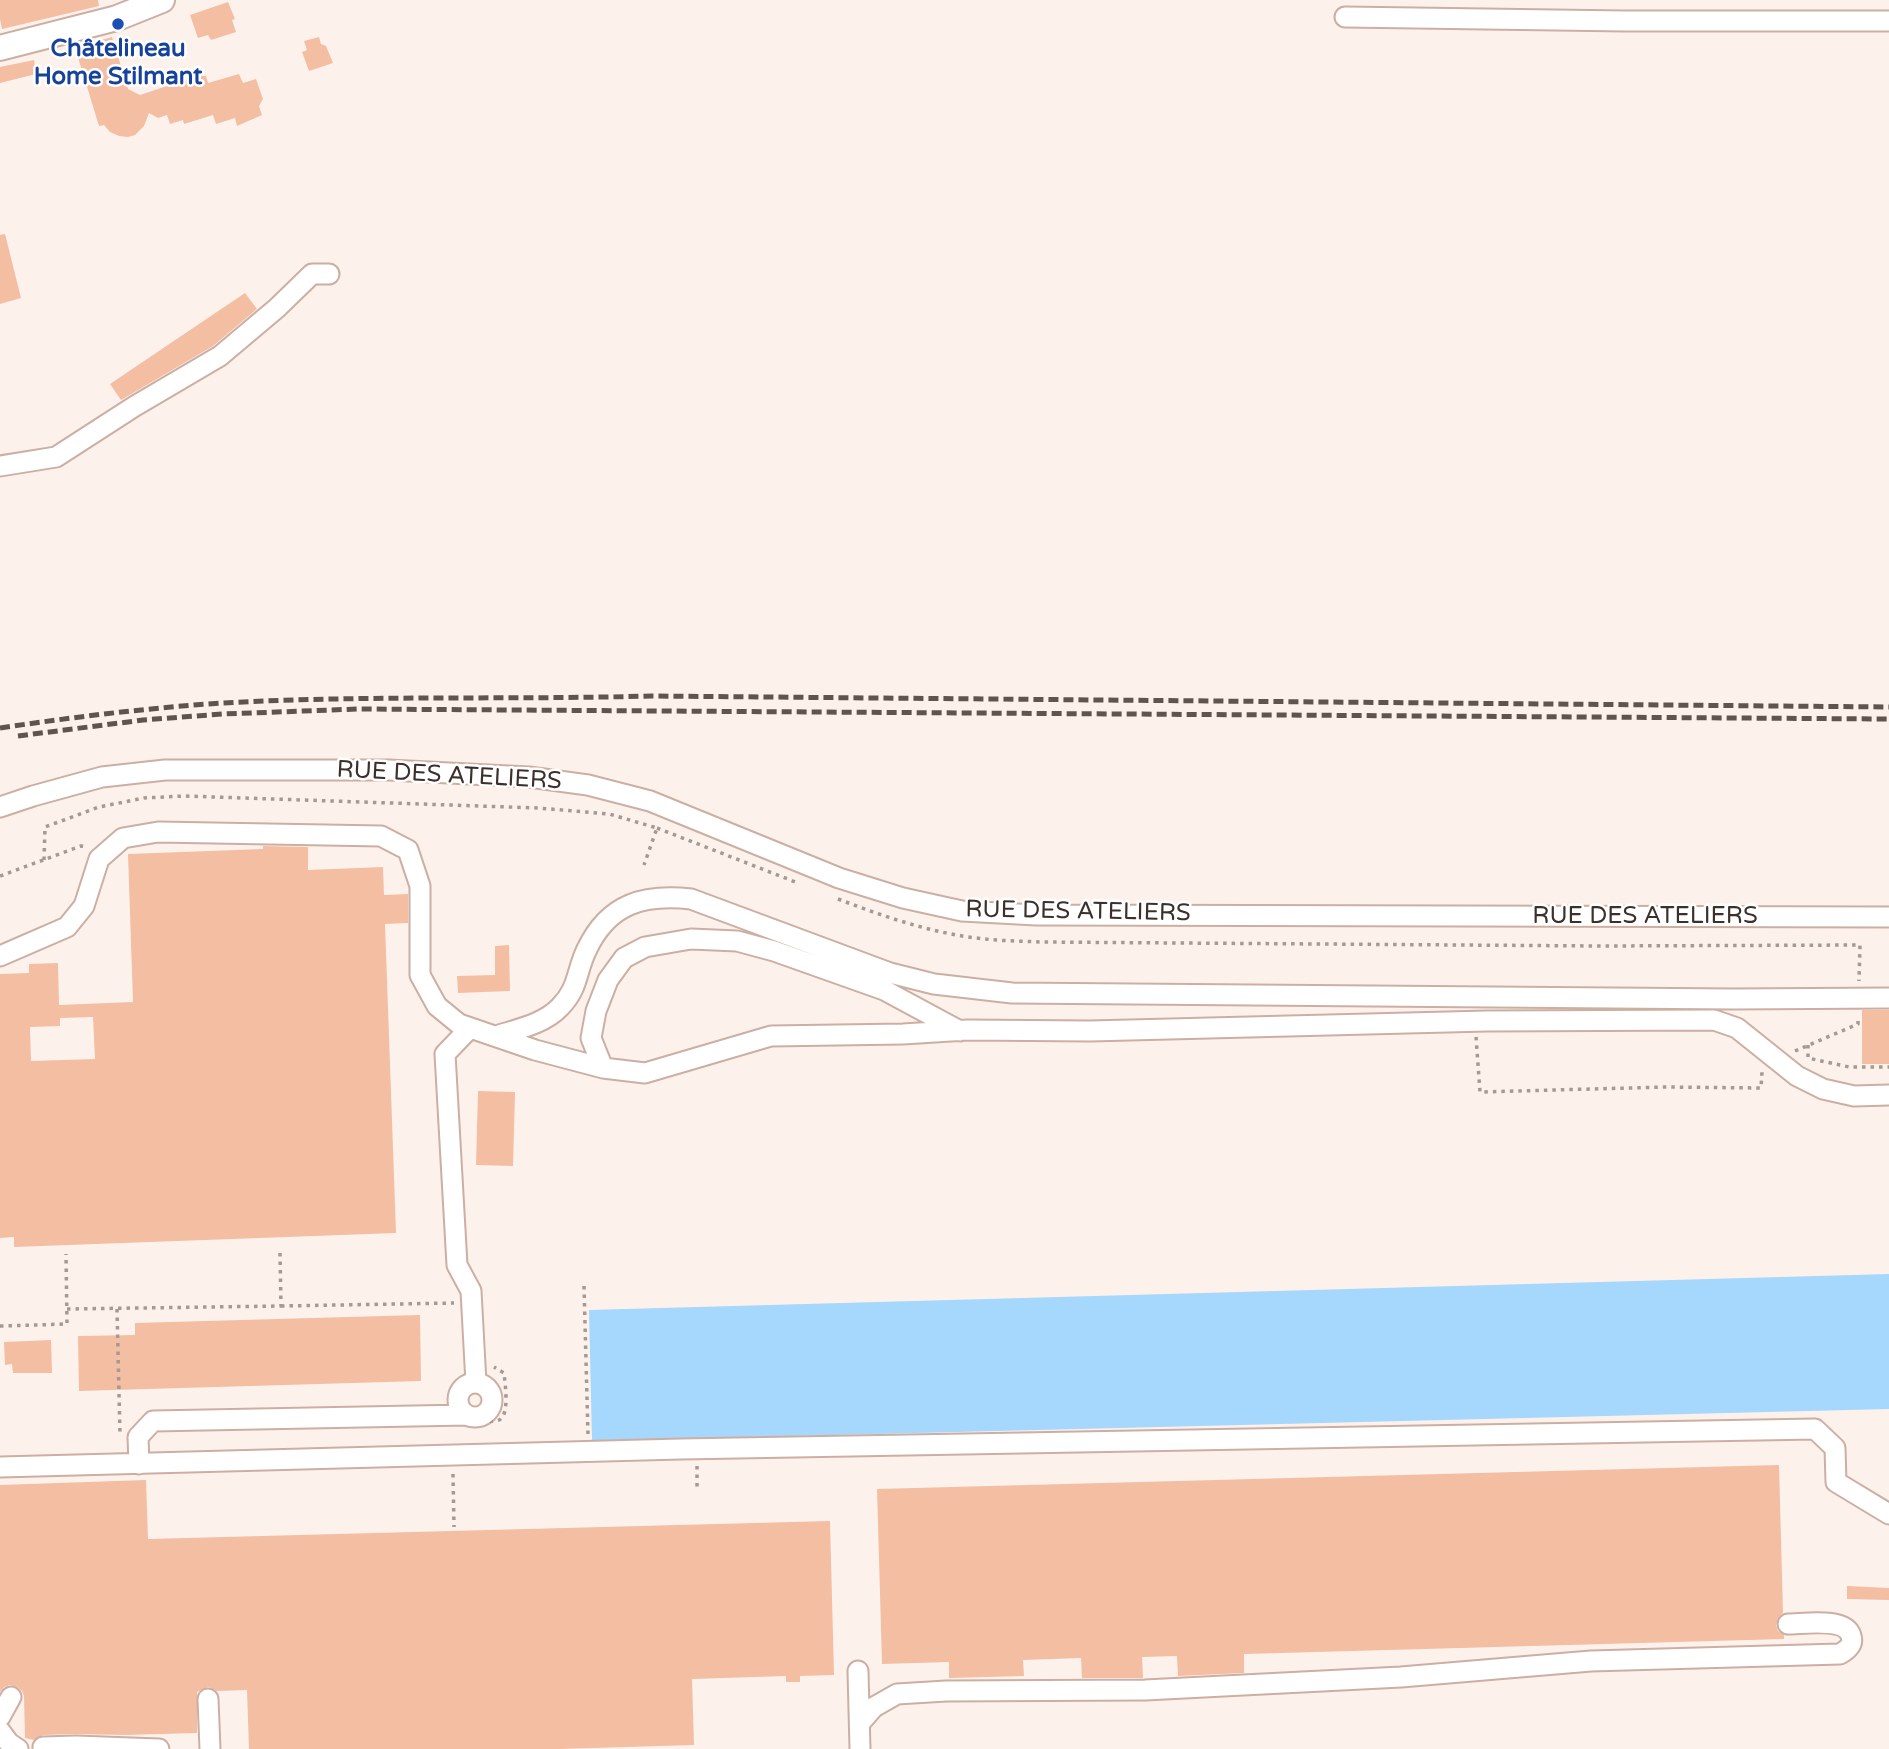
<!DOCTYPE html>
<meta charset="utf-8">
<style>
body{margin:0}
canvas{display:block;background:#fdf1ec}
</style>
<canvas width="1889" height="1749"></canvas>
<script>
const ctx = document.querySelector('canvas').getContext('2d');
ctx.lineJoin = 'round';
function fill(path, color) { ctx.fillStyle = color; ctx.fill(path, 'evenodd'); }
function trace(path, color, width, dash) { ctx.strokeStyle = color; ctx.lineWidth = width; ctx.lineCap = dash ? 'butt' : 'round'; ctx.setLineDash(dash || []); ctx.stroke(path); }
function drawText(font, color, halo, rows, align = 'center') {
  ctx.font = font + ' "Varela Round",sans-serif'; ctx.lineWidth = 5; ctx.setLineDash([]); ctx.textBaseline = 'middle'; ctx.strokeStyle = halo; ctx.fillStyle = color; for (const [text, x, y, turn = 0] of rows) {
    ctx.save(); ctx.translate(x, y); ctx.rotate((+turn || 0) * Math.PI / 180); ctx.textAlign = isNaN(turn) ? turn : align; if (halo) ctx.strokeText(text, 0, 0); ctx.fillText(text, 0, 0); ctx.restore();
  }
}
fill(new Path2D(`
 M1889,1274V1409L592,1441L589,1310Z`), '#a6d7fc');
fill(new Path2D(`
 M0,0H98L99,6L2,29L0,19Z
 M228,2L235,19L232,20L236,32L211,40L208,35L198,38L190,15Z
 M112,37L128,89L140,95L203,74V76H206L208,83L239,74L243,83L256,79L263,99L259,106L262,115L237,126L235,118L216,124L213,115L184,124L183,120L170,124L167,115L158,118L149,113L144,126L135,135L128,137L119,136L110,132L104,125L99,126L77,54L86,51L84,45Z
 M319,37L321,44L326,46L333,63L309,71L302,52L307,50L304,41Z
 M34,60L36,74L0,83V67Z
 M5,234L21,298L0,304V235Z
 M245,293L257,309L213,346L121,400L110,384Z
 M263,846L308,847V870L383,867L384,895L408,894V923L385,924L396,1233L14,1247V1237L0,1238V974L29,973V964L58,963L59,1005L133,1002L128,854L263,849ZM93,1017L95,1059L31,1061L30,1027L60,1026V1018Z
 M509,945L510,991L458,993L457,976L495,975V946Z
 M1862,1010H1889V1064H1862Z
 M478,1091L515,1092L513,1166L476,1165Z
 M420,1315L421,1381L79,1391L78,1336L135,1335V1323Z
 M51,1340L52,1373H13L12,1364L5,1365L4,1342Z
 M1779,1465L1783,1613L1778,1618L1776,1625L1778,1631L1784,1635V1639L1244,1654V1673L1178,1676L1177,1656L1142,1657L1143,1678H1082L1081,1658L1023,1660L1024,1676L949,1678V1662L882,1664L877,1489Z
 M146,1480L148,1539L830,1521L834,1675L800,1676V1682H786V1676L692,1679L694,1745L560,1749H249L247,1690L217,1691L208,1687L197,1692V1733L124,1735L76,1734L43,1735L34,1740L25,1738L24,1696L22,1691L17,1687L10,1685L4,1687L0,1692V1485Z
 M1847,1586L1889,1588V1600L1847,1599Z`), '#f4bea3');
const minor = new Path2D(`
 M1345,17L1625,21H1889
 M0,466L56,457L135,406L220,356L277,308L312,274H329
 M0,807L33,796L102,777L165,770H389L529,777L588,785L650,801L839,878L903,898L962,911L1036,915L1889,917
 M0,956L67,927L84,906L99,859L123,838L158,832L381,836L408,850L420,886V975L437,1006L459,1024L535,1050L603,1068L645,1073L771,1036L903,1034L967,1030L1090,1031L1487,1021L1714,1020L1737,1028L1797,1076L1823,1089L1854,1096L1889,1095
 M470,1028L445,1054L457,1265L471,1291L476,1383
 M496,1036C518,1029 544,1024 560,1007C579,988 576,971 587,949C609,903 644,894 691,899L890,973L934,984L1012,993L1734,999L1889,998
 M603,1068L591,1038L596,1011L608,980L624,958L645,947L691,939L737,941L774,951L884,990L960,1031
 M458 1400a17 17 0 1 1 34 0a17 17 0 1 1-34 0Z
 M139,1464L138,1437L153,1421L466,1415
 M0,1467L681,1449L1815,1429L1835,1448L1836,1482L1889,1514
 M858,1671L860,1749
 M208,1699L210,1749
 M0,1717L11,1697
 M860,1723L874,1707L897,1694L946,1691L1145,1690L1401,1677L1591,1661L1840,1654C1847,1650 1854,1645 1851,1636C1846,1617 1804,1624 1788,1624
 M0,1731L9,1743L18,1749
 M43,1749V1747L76,1746L159,1749`);
const major = new Path2D(`
 M0,48L117,18L162,0`);
trace(minor, '#ccafa3', 23);
trace(major, '#ccafa3', 28);
trace(new Path2D(`
 M657,828L798,883
 M44,860L45,827L99,807L144,798L185,796L538,808L609,814L657,828L644,865
 M0,876L81,846L87,847
 M838,899C885,917 934,934 985,939C1003,941 1022,941 1040,942L1600,946L1860,945L1859,981
 M1476,1037L1480,1092L1666,1087L1761,1088L1762,1072
 M1808,1045V1058L1849,1067H1889
 M1795,1051L1858,1024V1016
 M584,1286L588,1435
 M281,1306L454,1303
 M67,1309L281,1306L280,1253
 M117,1309L120,1434
 M0,1326L67,1324L66,1254
 M481,1421C487,1421 494,1422 499,1420C510,1415 505,1384 504,1373L494,1367
 M697,1466V1488
 M453,1474L454,1527`), '#a59994', 3.5, [3.5, 5]);
trace(minor, '#fff', 19);
trace(major, '#fff', 24);
trace(new Path2D(`
 M0,728C74,717 147,708 222,703C365,695 509,700 652,696L1889,707
 M18,736L143,720L223,714L358,709L1889,719`), '#60544f', 5, [10, 5]);
for (const [x, y, r, color] of [
 [118,24,7,"#1a4fb4"]
]) { const dot = new Path2D(); dot.arc(x, y, r, 0, 2 * Math.PI); ctx.fillStyle = color; ctx.fill(dot); trace(dot, '#fff', 2.5); }
drawText('bold 24px', '#164399', '#fff', [
 ["Châtelineau",118,50],
 ["Home Stilmant",118,78]
]);
drawText('24px', '#3b302b', '#fff', [
 ["RUE DES ATELIERS",449,776,3],
 ["RUE DES ATELIERS",1078,912,1],
 ["RUE DES ATELIERS",1645,917]
]);
</script>
